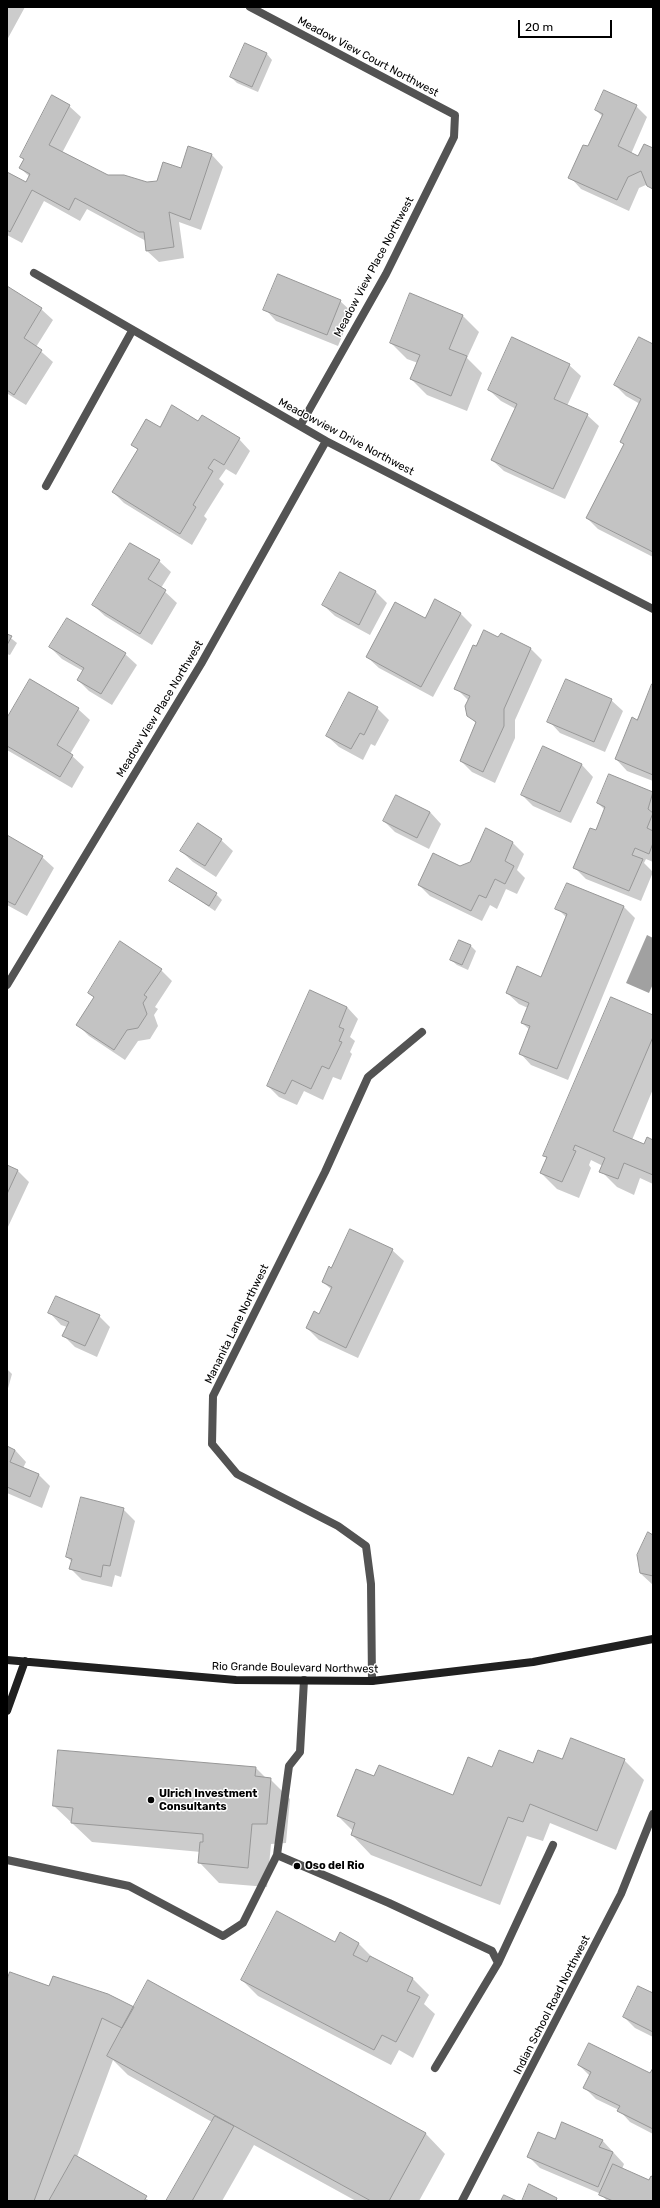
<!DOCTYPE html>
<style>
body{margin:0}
#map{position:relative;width:660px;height:2208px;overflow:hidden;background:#fff;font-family:Rubik,sans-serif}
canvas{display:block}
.frame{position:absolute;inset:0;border:8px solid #000;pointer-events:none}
.scale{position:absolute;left:518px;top:20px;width:94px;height:18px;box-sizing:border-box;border:2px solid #000;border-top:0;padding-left:5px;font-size:12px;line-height:14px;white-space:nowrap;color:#000;-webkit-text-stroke:3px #fff;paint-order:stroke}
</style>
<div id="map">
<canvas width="660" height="2208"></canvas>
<div class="frame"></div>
<div class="scale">20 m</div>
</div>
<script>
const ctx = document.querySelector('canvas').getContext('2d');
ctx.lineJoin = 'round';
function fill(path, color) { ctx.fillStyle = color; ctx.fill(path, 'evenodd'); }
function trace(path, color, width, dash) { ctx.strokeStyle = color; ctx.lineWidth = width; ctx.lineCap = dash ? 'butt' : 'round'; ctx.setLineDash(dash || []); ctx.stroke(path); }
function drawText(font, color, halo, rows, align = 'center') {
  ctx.font = font + ' Rubik,sans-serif'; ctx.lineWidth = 3; ctx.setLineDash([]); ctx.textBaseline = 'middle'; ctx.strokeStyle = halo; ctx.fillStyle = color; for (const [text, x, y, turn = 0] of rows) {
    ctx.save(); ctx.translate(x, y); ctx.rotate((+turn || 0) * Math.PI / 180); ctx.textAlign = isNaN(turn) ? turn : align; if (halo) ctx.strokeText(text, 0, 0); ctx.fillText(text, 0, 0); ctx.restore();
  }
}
fill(new Path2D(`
 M647,935L653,938V984L649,993L626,983Z`), '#a1a1a1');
fill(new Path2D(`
 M7,7H25L7,40Z
 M267,54L272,60L258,92L237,83L231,77Z
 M69,106L81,117L62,153L107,176L147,183L157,182L212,155L223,167L201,230L179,222L184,258L159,262L147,251L146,241L87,209L80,221L44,201L22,243L7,235V174L27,184L30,177L20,168L24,160L21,157Z
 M636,106L647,117L631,154L639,157L653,149V191L648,184L639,188L629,211L581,189L570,177L588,148L602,116L596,110Z
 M7,287L41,309L53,320L36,347L53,362L26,405L8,394L7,396Z
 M340,301L352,312L338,346L276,321L265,309Z
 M463,316L479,332L467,358L482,373L467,411L427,395L411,379L418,363L407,359L391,343Z
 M653,345V557L598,529L587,518L624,445L621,441L640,404L626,396L615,385Z
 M569,365L581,376L567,406L587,415L599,426L565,499L504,471L492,460L516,409L501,401L489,390Z
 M199,422L239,439L250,451L236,475L226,469L219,479L224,484L204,516L207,519L192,545L124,503L113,492L138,450L132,445Z
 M130,544L159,561L171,572L161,588L177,603L152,645L105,616L93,605Z
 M340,573L376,592L387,603L370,635L335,616L323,605Z
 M436,600L461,614L472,625L433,697L379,668L367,657L425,620Z
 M7,635L17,643L10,655L7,654Z
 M499,639L530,648L542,660L515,720V738L495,783L472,772L461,761L476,723L468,715L469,701L456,688L476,647Z
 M50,647L125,654L137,665L112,705L89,691L78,680L83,671L62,659Z
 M653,685V781L627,771L616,759L637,721Z
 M611,700L623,711L605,752L560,733L549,721Z
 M377,708L389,720L375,746L371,744L363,760L339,747L327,736Z
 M78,709L90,720L70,754L84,767L72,788L7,750V720Z
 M544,748L582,765L593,777L571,823L533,806L522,795Z
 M610,775L653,793V862L646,859L644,863L653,872L641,901L586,879L574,867L596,832L605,810L598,803Z
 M430,812L441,824L429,849L395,832L384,821Z
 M486,830L513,843L524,854L517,870L525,878L517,894L506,889L497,909L490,905L482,921L430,896L419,885L470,863Z
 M7,836L42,857L54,868L27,916L7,905Z
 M221,840L233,851L216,877L193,862L181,851Z
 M177,870L216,894L222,900L215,911L171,881Z
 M567,884L624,907L635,918L568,1080L531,1065L520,1053L530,1030L522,1023L528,1008L519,1004L507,993L542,978L567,918L557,908Z
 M470,945L476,951L468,970L457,965L451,960Z
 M161,970L172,981L155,1007L158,1009L154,1015L158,1026L150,1039L138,1041L125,1060L89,1036L78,1025L95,998L89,993Z
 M311,991L347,1007L358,1019L350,1037L355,1041L350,1052L352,1054L341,1080L333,1077L323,1100L304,1091L297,1105L279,1097L268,1086Z
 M653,1016V1089L632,1140L645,1145L653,1141V1184L640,1178L634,1195L617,1187L601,1171L603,1166L591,1160L589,1165L591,1168L579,1198L557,1189L541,1173L547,1158L544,1156Z
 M7,1166L18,1171L29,1182L7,1229Z
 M392,1250L404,1261L358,1358L319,1340L307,1328L320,1315L332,1290L323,1282L332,1269Z
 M50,1313L99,1316L110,1327L97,1357L75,1347L64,1336L67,1327L61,1325Z
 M7,1369L12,1374L7,1392Z
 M7,1447L15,1450L26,1462L23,1468L39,1475L50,1486L42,1508L7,1493Z
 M123,1509L135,1521L121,1577L115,1575L112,1587L82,1580L71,1569L72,1562L67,1557Z
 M653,1536V1585L640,1573Z
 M563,1760H624L644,1780L616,1850L550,1823L543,1841L527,1836L500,1905L371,1855L352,1835L353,1831L338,1816L375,1777L454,1796L492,1768Z
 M256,1768L266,1778L270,1779L290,1799L286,1843L271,1844L267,1887L219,1883L200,1863L201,1852L92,1842L54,1806Z
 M335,1943H358L373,1958L413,1979L429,1995L424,2004L435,2014L413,2058L399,2050L391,2065L258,1996L242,1980Z
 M149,1982L426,2134L445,2154L419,2201H356L254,2145L222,2201H167L212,2122L128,2075L113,2060L77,2157L150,2201H7V1983L50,1987L134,2009Z
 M653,1995V2037L635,2028L624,2017Z
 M579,2065L651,2075L653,2070V2134L630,2122L619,2110L596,2099L584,2087L590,2076Z
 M556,2140H602L624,2164L622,2169L650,2181L653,2178V2201H607L601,2194L540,2168L529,2157Z`), '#0003');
const building = new Path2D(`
 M245,43L267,53L252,87L230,77Z
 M604,90L637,105L618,146L638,156L644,144L653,148V189L647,186L641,171L628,177L617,200L568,178L583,145L588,146L603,114L595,110Z
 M52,95L70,105L49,145L108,175H124L147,182L157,181L163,162L181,168L188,146L212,154L190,220L169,212L174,247L146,251L144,232H139L75,198L69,210L32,190L10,232L7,230V172L26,182L30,174L19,168L24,159L20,157Z
 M278,274L341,300L327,335L263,310Z
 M7,286L42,308L24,338L42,350L14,395L7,390Z
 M410,293L463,315L449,349L467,356L451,396L410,379L420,355L390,343Z
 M512,337L570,364L554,399L588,414L553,489L491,460L517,404L488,390Z
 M639,337L653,344V552L586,518L624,444L620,442L641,399L614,385Z
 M172,405L198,421L202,415L240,438L224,465L214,459L208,468L213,471L193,505L196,507L180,534L112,492L138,449L131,445L146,419L160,427Z
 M130,543L160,560L148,579L166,590L140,634L92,605Z
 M340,572L376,591L359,625L322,605Z
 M435,599L461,613L421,687L366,657L395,602L425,618Z
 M67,618L126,653L101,694L77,680L84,668L49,647Z
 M484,630L498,637L501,633L531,648L504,709V726L483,772L460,761L476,722L467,716L465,706L470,696L454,689L473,645L476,646Z
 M7,634L12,636L7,645Z
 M30,679L79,708L57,745L73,755L60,777L7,746V718Z
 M566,679L612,699L594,742L547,722Z
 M652,684H653V775L615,759L632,717L637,720Z
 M349,692L378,707L364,735L360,733L351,749L326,736Z
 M543,746L582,764L560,812L521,795Z
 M609,774L653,792L648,809L653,813L647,828L653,831V843L649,854L635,848L632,855L643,859L629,891L573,868L590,828L596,830L605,807L597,803Z
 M396,795L430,812L417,838L383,821Z
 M198,823L222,839L205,866L180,851Z
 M486,828L513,842L505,861L514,866L505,884L495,879L486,898L479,895L471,911L418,885L433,853L460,866L470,862Z
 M7,835L43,856L15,905L7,901Z
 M177,868L217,893L209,906L169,881Z
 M567,883L624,906L557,1069L519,1054L530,1026L521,1023L529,1003L506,993L517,966L541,977L567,914L555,909Z
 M459,940L471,945L462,965L450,960Z
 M120,941L162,969L144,995L147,997L143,1003L147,1014L138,1028L127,1030L114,1050L76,1025L94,997L88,993Z
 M310,990L347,1007L339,1027L344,1029L339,1041L342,1042L329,1069L322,1066L311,1089L292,1080L285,1094L267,1086Z
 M611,997L653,1015V1037L613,1131L644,1144L647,1137L653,1140V1175L624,1163L618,1179L599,1172L605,1158L575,1145L573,1150L576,1151L562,1182L540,1173L547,1157L543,1156Z
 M7,1165L18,1170L7,1194Z
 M350,1229L393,1249L346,1348L306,1328L314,1311L319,1314L332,1287L322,1282L329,1266L331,1268Z
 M56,1296L100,1315L85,1346L62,1336L69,1322L48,1313Z
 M7,1446L15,1450L10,1462L39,1474L30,1497L7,1487Z
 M81,1497L124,1508L110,1566L103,1565L101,1577L69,1569L72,1559L66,1557Z
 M648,1532L653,1535V1576L640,1573L637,1555Z
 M571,1738L625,1759L597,1831L530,1804L523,1822L508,1817L481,1886L351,1835L355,1823L337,1816L356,1769L374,1776L379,1765L453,1795L468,1757L492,1767L499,1750L533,1763L538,1750L562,1759Z
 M58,1750L256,1767L255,1776L271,1778L267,1824H252L248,1868L198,1863L200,1842H203V1834L71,1823L73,1808L53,1806Z
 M277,1911L335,1942L340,1932L359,1943L353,1955L367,1962L370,1956L413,1978L407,1991L420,1997L396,2042L382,2035L374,2050L241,1980Z
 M10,1972L49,1986L53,1976L108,1994L134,2007L122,2028L102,2018L34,2201H7V1980Z
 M148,1980L426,2133L389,2201H371L107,2056Z
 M638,1986L653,1993V2032L623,2017Z
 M589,2043L650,2073L653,2068V2129L617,2111L620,2106L583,2088L591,2072L578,2065Z
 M215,2116L234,2126L192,2201H166Z
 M562,2122L603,2140L599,2147L613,2152L598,2187L527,2157L538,2132L555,2139Z
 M75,2155L147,2196L144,2201H49Z
 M613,2164L649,2180L651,2176L653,2177V2201H613L599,2195Z
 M529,2184L557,2198L556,2201H522Z
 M504,2195L517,2201H501Z`);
fill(building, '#c3c3c3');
trace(building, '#979797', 1);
trace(new Path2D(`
 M46,486L132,331
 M277,1855L389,1903L492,1951L498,1963L435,2068
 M7,1860L129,1886L223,1936L243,1923L277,1855L289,1766L300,1752L304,1680
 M498,1963L553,1845`), '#535353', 8);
trace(new Path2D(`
 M250,7L455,115L454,137L386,274L300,426
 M34,273L326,441L653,609
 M7,985L201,664L326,441
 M372,1681L371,1584L366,1546L338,1526L237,1474L212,1444L213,1396L325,1172L368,1077L422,1032
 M462,2201L621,1894L653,1814`), '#535353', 8);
trace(new Path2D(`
 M7,1660L236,1680L372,1681L533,1662L653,1639
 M7,1711L25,1661`), '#202020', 8);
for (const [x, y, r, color] of [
 [151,1800,4,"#000"],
 [297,1866,4,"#000"]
]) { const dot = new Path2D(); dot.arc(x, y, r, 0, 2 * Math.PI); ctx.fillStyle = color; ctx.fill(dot); trace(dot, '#fff', 1.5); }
drawText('11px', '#000', '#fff', [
 ["Meadow View Court Northwest",368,57,28],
 ["Meadow View Place Northwest",374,267,-62],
 ["Meadowview Drive Northwest",346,437,28],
 ["Meadow View Place Northwest",160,709,-59],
 ["Mananita Lane Northwest",237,1324,-64],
 ["Rio Grande Boulevard Northwest",295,1668,1],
 ["Indian School Road Northwest",552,2005,-63]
]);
drawText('bold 11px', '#000', '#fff', [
 ["Ulrich Investment",159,1794],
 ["Consultants",159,1807],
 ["Oso del Rio",305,1866]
], 'left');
</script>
